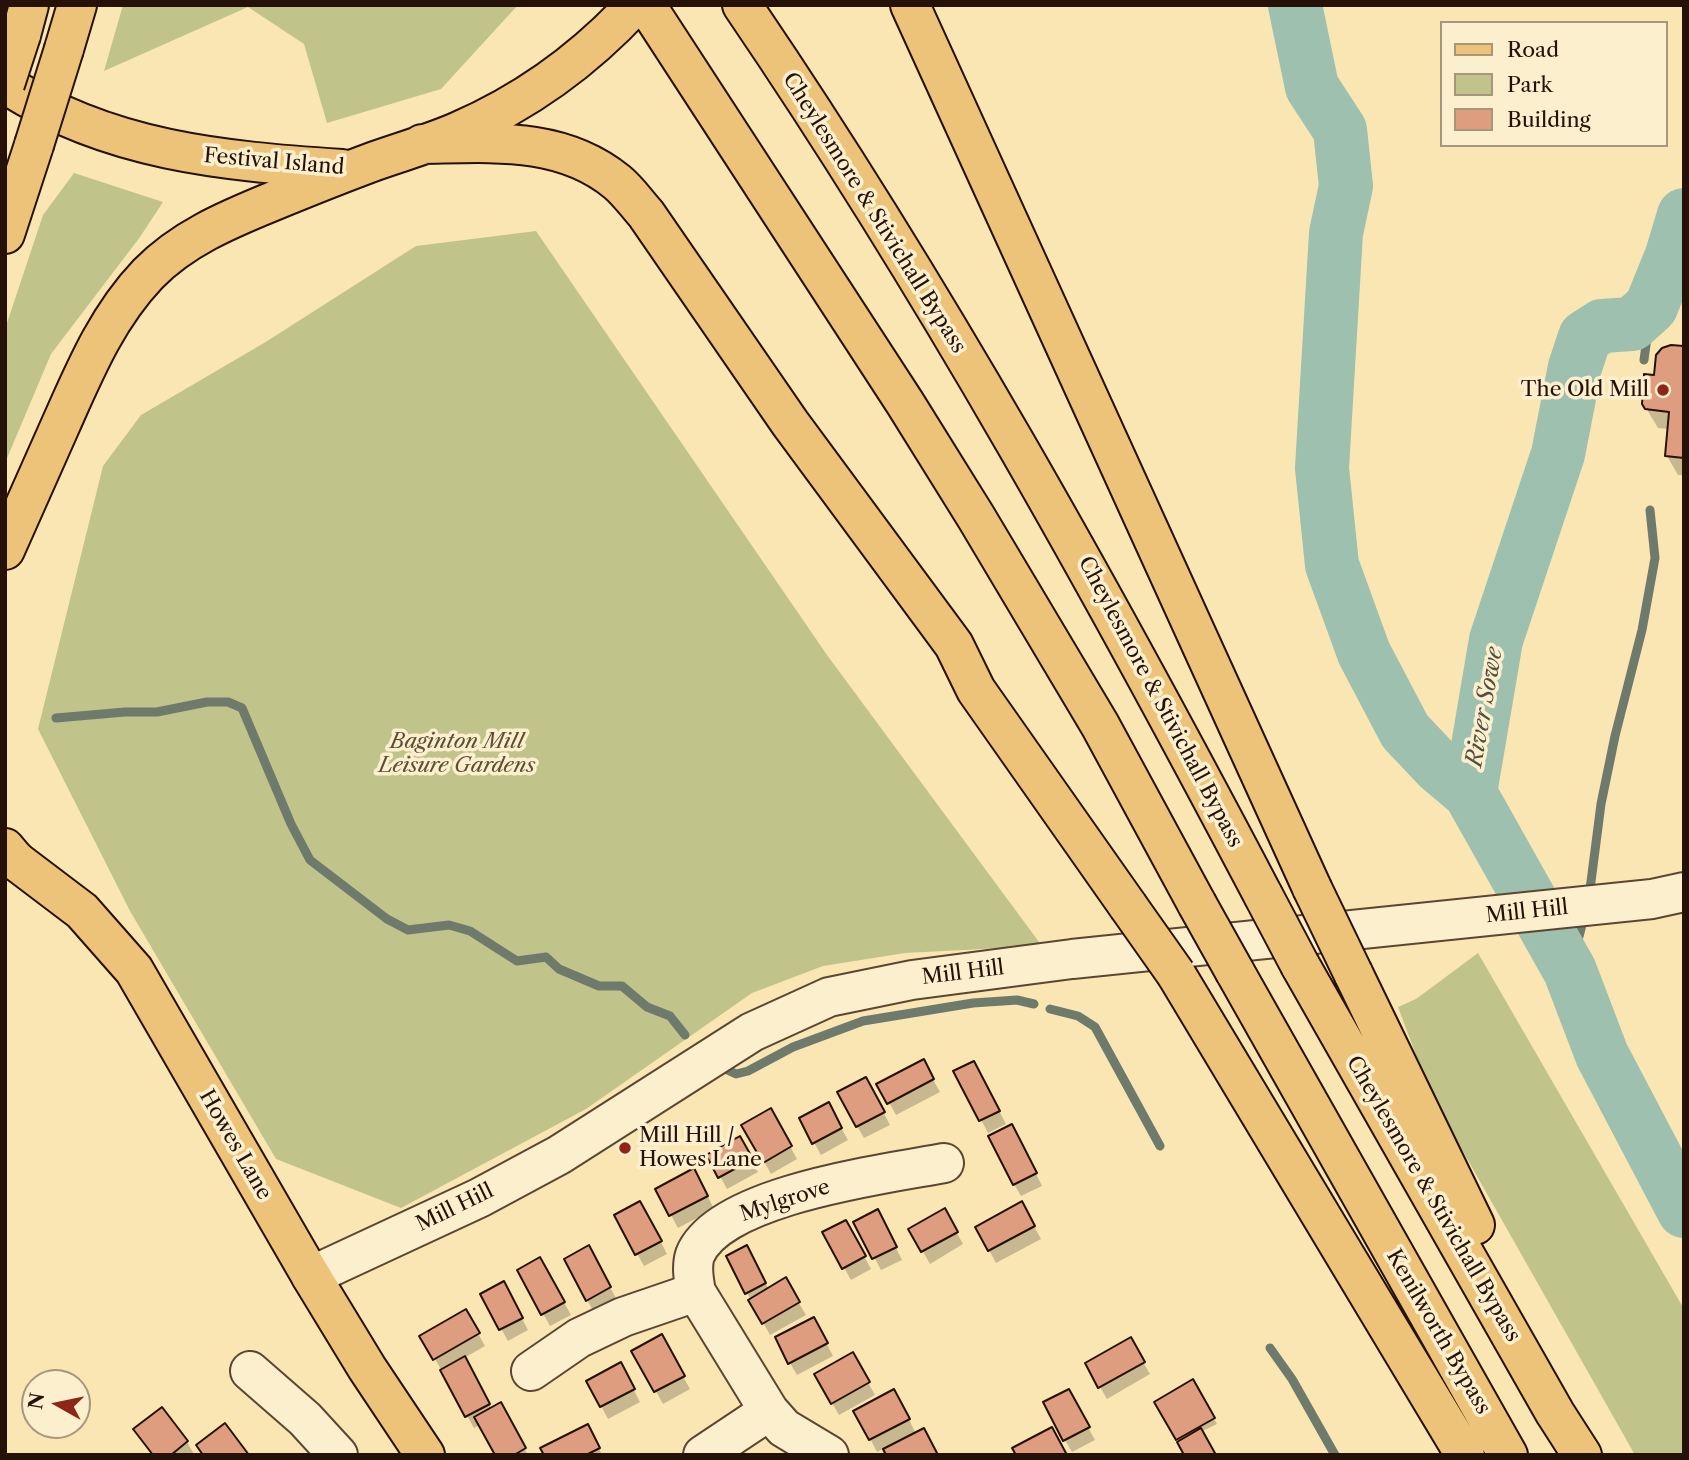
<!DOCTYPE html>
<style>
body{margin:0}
#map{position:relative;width:1689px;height:1460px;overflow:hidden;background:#fae6b3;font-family:"Libre Caslon Text",serif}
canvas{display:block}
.frame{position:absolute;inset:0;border:7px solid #251107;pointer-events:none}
.legend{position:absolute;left:1440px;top:21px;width:228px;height:126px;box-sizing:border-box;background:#fcefce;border:2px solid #a6967e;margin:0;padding:9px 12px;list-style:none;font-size:21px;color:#251107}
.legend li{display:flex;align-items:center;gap:14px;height:35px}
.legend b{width:35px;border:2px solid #a6967e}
.north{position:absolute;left:21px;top:1369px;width:70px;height:70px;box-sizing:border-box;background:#fcefce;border:2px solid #a6967e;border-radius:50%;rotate:279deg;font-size:19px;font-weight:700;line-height:28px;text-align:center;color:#251107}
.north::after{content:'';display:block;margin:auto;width:24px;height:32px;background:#8f2418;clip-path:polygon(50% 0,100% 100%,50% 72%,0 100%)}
</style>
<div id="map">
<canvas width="1689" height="1460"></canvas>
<div class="frame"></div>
<ul class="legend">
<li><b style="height:9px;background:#edc37a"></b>Road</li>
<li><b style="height:19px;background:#c0c48b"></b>Park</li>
<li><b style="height:19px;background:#df9d80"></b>Building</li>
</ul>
<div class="north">N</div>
</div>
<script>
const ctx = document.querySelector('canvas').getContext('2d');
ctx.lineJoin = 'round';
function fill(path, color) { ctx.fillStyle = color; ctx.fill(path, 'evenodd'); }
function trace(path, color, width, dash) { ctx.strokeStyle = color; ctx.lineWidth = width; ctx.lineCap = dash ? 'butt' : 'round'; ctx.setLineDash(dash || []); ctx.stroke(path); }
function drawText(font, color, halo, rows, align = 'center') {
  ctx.font = font + ' "Libre Caslon Text",serif'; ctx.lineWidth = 7; ctx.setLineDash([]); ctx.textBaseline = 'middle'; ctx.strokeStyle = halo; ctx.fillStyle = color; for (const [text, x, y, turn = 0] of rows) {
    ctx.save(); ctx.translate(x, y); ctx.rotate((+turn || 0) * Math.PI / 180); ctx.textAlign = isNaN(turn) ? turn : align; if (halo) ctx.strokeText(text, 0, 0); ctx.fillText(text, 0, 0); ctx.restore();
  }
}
fill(new Path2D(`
 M123,5H518L441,89L327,123L304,44L248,7L104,71Z
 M74,173L163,202L140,237L51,354L5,463V329L43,215Z
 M536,231L827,655L1042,946L905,953L823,966L752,993L586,1109L401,1208L276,1159L130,911L38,729L103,466L141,415L264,343L416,246Z
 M1478,953L1684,1309V1455H1635L1431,1095L1398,1007L1416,999Z`), '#c0c48b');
fill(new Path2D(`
 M1684,348V475H1678L1667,456L1669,429L1658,428L1643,403L1655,377Z
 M956,1072L980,1075L1006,1124L988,1133Z
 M930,1074L940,1092L896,1115L879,1084Z
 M872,1091L890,1125L864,1138L857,1126Z
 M828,1105L848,1140L821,1155L801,1119Z
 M770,1110L797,1159L771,1174L744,1125Z
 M739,1139L758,1172L727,1189L709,1156Z
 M1019,1139L1042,1186L1021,1196L1014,1184Z
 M701,1183L714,1209L678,1228L657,1189Z
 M1022,1204L1041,1239L996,1263L977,1228Z
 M944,1210L963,1244L930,1264L911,1230Z
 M616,1215H647L667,1254L644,1266Z
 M856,1223L884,1224L902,1260L881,1270Z
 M825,1233L852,1234L871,1269L851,1280Z
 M540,1259L571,1315L550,1326L519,1270Z
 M595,1260L617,1300L594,1312L587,1300Z
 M754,1260L769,1290L785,1280L806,1315L770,1335L747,1293Z
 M482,1294L510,1296L528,1330L508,1341Z
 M466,1312L485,1346L464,1358L492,1409L500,1405L528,1455H497L480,1425L474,1428L422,1336Z
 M820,1331L833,1356L797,1375L790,1363Z
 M661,1337L690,1389L663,1404L634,1351Z
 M1130,1340L1150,1374L1107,1399L1087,1364Z
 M852,1354L875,1395L839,1415L816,1375Z
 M627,1377L640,1402L608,1419L588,1381Z
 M1193,1382L1217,1424L1180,1442L1157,1402Z
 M1068,1391L1095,1440L1072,1452L1065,1440Z
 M901,1403L916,1434L888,1455L885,1448L877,1452L856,1411Z
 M136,1430L187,1442L194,1454L152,1455Z
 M594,1438L602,1455H546Z`), '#0003');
trace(new Path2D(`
 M1644,360L1651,307
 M56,718L125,712H157L207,702H228L242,708L291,824L310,860L387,919L408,930L449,925L470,931L517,961L546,957L559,969L599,986H622L647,1007L670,1016L685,1035
 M1589,897L1601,804L1615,736L1642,630L1655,558L1650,510
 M1570,971L1584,917
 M1050,1009L1078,1016L1095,1027L1160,1146
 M719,1066L736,1074L748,1071L793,1047L863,1021L973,1003L1017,1000L1034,1004
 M1270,1348L1292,1379L1335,1455`), '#6e7a6b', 9);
trace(new Path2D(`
 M1295,5L1312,87L1340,130L1346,186L1336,233L1322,468L1332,565L1364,653L1405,731L1438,766L1470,793
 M1684,215L1672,255L1651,307L1632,324L1602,326L1585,337L1575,367L1558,454L1496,640L1470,793L1570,971L1602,1055L1684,1211`), '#9ec0ae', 54);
const building = new Path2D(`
 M1671,345L1684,346V458L1665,456L1669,412L1645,409L1642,404L1644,374L1654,375L1656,355L1662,348Z
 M924,1059L934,1079L887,1104L876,1084Z
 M974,1061L1000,1111L979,1121L953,1071Z
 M866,1077L885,1112L856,1127L837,1092Z
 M829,1102L842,1128L812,1144L799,1118Z
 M771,1108L792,1146L763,1163L741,1125Z
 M1012,1124L1037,1173L1013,1185L988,1136Z
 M740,1136L753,1159L718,1178L706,1155Z
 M694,1168L708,1196L669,1216L655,1189Z
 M640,1201L662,1241L635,1255L614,1215Z
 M1022,1201L1035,1226L988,1251L975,1227Z
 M945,1208L958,1232L921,1252L908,1229Z
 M878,1209L897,1247L872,1259L853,1222Z
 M846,1220L866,1256L842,1269L822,1232Z
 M589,1245L611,1287L586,1301L564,1259Z
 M747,1245L766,1283L745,1294L726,1256Z
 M540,1257L565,1302L541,1315L517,1270Z
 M786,1277L800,1302L762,1324L748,1300Z
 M504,1281L523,1318L499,1330L480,1294Z
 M466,1309L480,1333L433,1360L419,1336Z
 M814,1317L828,1343L788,1364L775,1337Z
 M662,1334L685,1376L654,1392L631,1351Z
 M1131,1337L1145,1362L1098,1388L1085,1363Z
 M853,1352L870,1382L831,1404L814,1374Z
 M465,1356L490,1404L465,1417L440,1370Z
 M621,1362L635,1389L600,1407L586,1381Z
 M1193,1379L1215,1418L1176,1440L1154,1402Z
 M894,1389L910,1419L869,1440L853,1411Z
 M1069,1389L1090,1427L1063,1441L1043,1402Z
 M501,1402L526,1448L514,1455H495L474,1417Z
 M162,1407L188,1441L171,1455H153L133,1429Z
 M225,1423L249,1455H203L196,1445Z
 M588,1424L600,1448L586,1455H544L540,1448Z
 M1052,1427L1067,1455H1016L1012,1448Z
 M924,1428L938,1455H886L883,1449Z
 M1201,1428L1216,1455H1184L1177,1442Z`);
fill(building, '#df9d80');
trace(building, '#251107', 2);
const minor = new Path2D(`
 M311,1276L479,1198L559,1155L752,1032L829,997L912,980L1072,959L1652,899L1684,892
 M696,1292L769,1411L784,1428L829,1455
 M250,1371L305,1419L338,1455
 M531,1371L579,1338L623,1317L696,1292C694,1281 691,1267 695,1255C719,1195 885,1174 944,1163
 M703,1455L769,1411`);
const major = new Path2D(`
 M16,861L82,911L134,970L311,1276L367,1368L425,1455`);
const highway = new Path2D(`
 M646,5L905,403L976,517L1100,725L1197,904
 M742,5C936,290 1103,591 1263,895
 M910,5L1312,888
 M21,35L29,5
 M64,49L77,5
 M5,84C109,151 222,161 342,169
 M422,144C490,143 561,136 617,182C628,191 637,204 646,214L790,423L954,645L976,690L1128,906
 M5,234L34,145
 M5,550C24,508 42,466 61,424C85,370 107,317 148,274C182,239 227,220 271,202C305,188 340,174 375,161C403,151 432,143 459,131C526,102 586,58 635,5
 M5,848L16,861
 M1300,965L1555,1413L1582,1455
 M1235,972L1508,1455
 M1353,973L1475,1225
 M1176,974L1465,1455`);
trace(minor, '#5a4632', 42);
trace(major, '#251107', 42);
trace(highway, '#251107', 42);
trace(minor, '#fcefce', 38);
trace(major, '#edc37a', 38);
trace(highway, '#edc37a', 38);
const highwayBridge = new Path2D(`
 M5,84L21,35
 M34,145L64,49
 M1312,888L1353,973
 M1263,895L1300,965
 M1197,904L1235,972
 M1128,906L1176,974`);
trace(highwayBridge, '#251107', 42, []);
trace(highwayBridge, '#edc37a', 38);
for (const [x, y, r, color] of [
 [1663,390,7,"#8f2418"],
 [625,1148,7,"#8f2418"]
]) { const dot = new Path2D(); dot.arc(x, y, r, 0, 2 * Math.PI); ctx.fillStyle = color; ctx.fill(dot); trace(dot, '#fcefce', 2.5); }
drawText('21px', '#251107', '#fcefce', [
 ["Festival Island",274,162,5],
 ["Cheylesmore & Stivichall Bypass",874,213,58],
 ["Cheylesmore & Stivichall Bypass",1160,702,62],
 ["Mill Hill",1527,912,-6],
 ["Mill Hill",963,973,-7],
 ["Howes Lane",235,1145,60],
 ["Cheylesmore & Stivichall Bypass",1433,1199,60],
 ["Mylgrove",785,1201,-18],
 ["Mill Hill",455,1208,-26],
 ["Kenilworth Bypass",1438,1332,60]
]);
drawText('21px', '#251107', '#fcefce', [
 ["The Old Mill",1649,390],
 ["Mill Hill /",639,1136,"left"],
 ["Howes Lane",639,1160,"left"]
], 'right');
drawText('italic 21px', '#5b5035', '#fcefce', [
 ["Baginton Mill",457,742],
 ["Leisure Gardens",457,766]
]);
drawText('italic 23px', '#4f4e41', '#fcefce', [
 ["River Sowe",1485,707,-80]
]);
</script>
